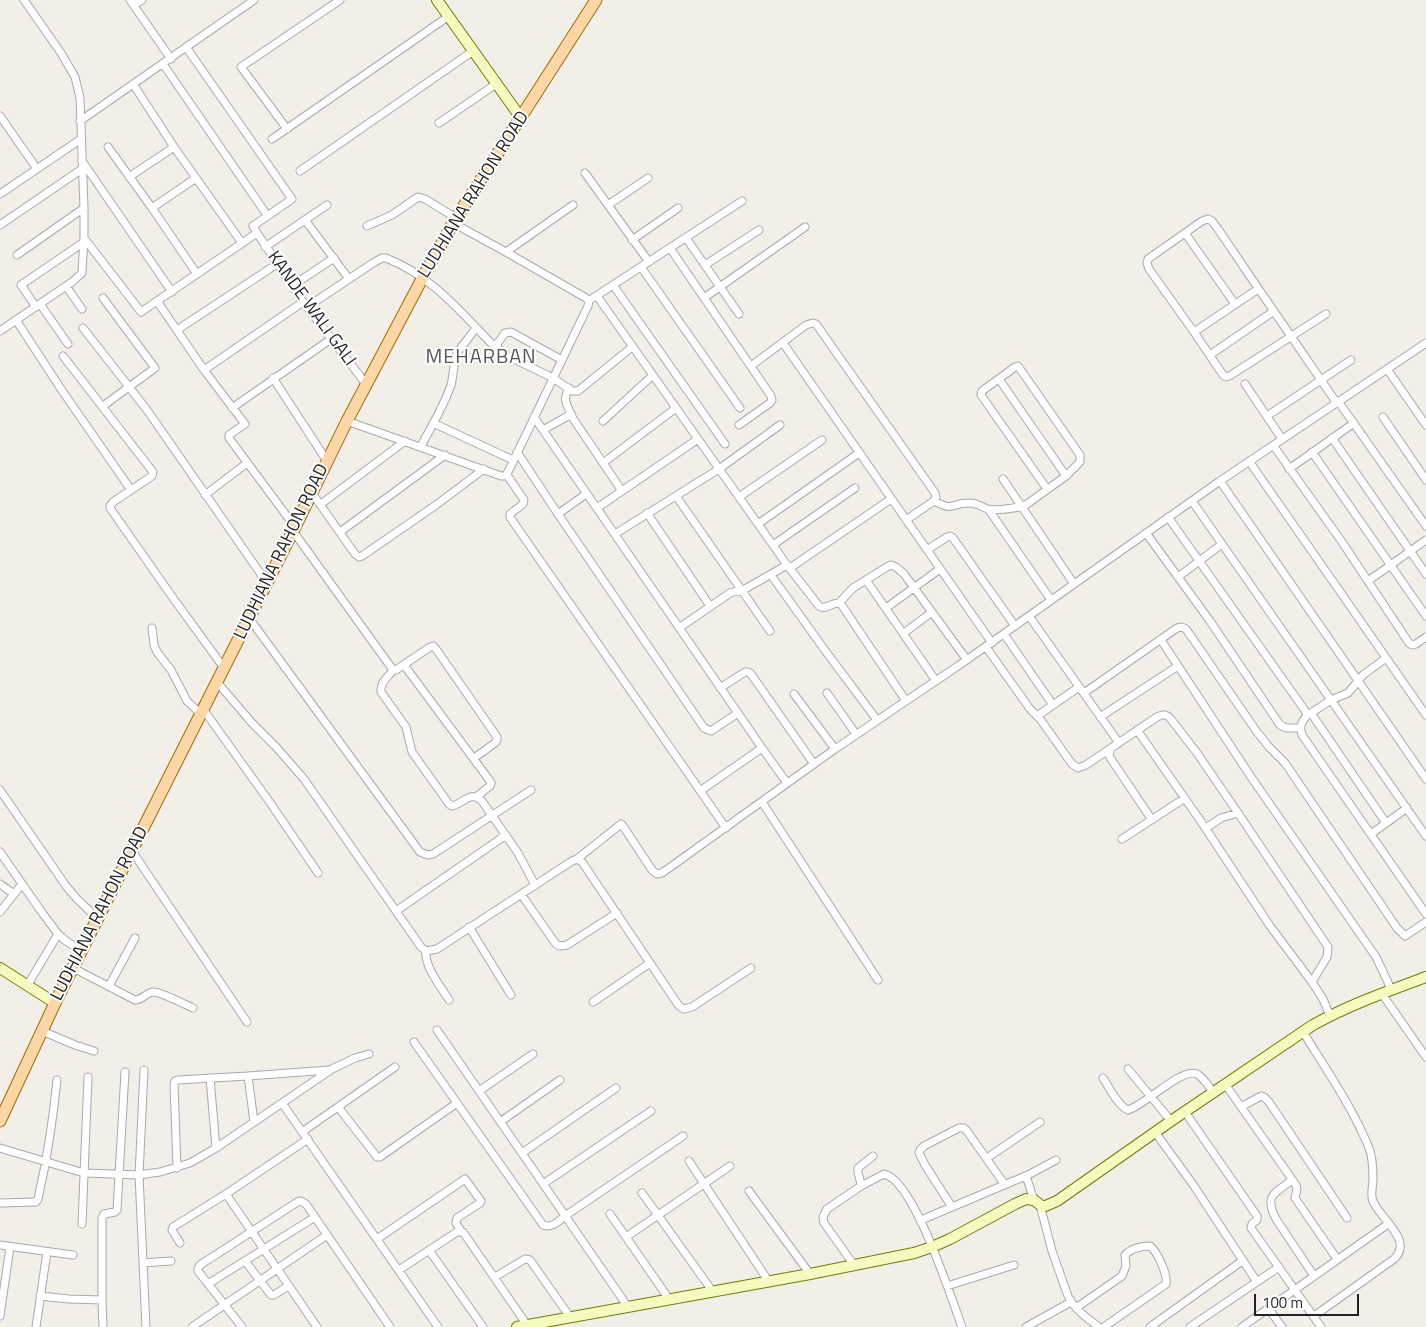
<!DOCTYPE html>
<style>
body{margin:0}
#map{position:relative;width:1426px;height:1327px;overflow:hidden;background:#f2efe9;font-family:"Titillium Web",sans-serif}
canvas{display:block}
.scale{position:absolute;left:1254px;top:1294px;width:105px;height:22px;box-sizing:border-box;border:2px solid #222;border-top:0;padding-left:6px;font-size:15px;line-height:18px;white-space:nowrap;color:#222;-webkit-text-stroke:4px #fff;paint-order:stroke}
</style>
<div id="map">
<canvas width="1426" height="1327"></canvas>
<div class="scale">100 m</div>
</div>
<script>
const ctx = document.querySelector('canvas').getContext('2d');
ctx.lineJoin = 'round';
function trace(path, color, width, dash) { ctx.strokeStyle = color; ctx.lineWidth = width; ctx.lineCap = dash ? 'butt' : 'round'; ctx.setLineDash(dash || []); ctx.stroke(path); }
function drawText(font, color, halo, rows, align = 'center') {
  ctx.font = font + ' "Titillium Web",sans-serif'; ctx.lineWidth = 4; ctx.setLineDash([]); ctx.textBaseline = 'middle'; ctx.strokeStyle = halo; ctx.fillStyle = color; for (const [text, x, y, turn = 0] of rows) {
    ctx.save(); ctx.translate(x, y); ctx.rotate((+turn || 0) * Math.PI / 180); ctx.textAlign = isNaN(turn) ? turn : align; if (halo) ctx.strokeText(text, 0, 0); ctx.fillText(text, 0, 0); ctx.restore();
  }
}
const street = new Path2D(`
 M130,0L171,59
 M134,5L142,0
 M186,47L292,199L253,226L257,233L303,302L366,384
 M163,64L267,215
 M133,84L174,147L242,243
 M0,116L37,169
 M80,121L254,0
 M439,123L496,84
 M287,129L241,67L340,0
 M272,139L449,16
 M108,147L152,208L197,274
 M82,161L172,292
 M300,171L473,51
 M585,173L649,262
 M129,177L174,147
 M0,194L81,139
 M608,205L648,178
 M152,208L196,178
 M305,220L349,279
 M0,225L82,169
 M367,226L392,215L418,197L425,199L456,218
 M1185,233L1235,304
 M84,238L141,312L257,233
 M686,238L739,314
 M632,240L678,208
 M265,247L327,205
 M670,248L771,396L772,400L770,403L739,425
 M506,252L573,205
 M17,255L84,208
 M705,265L759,230
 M641,267L740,408
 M613,285L725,444
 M66,286L82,309
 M292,286L334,258
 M593,298L742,201
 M704,298L805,227
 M157,301L204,370L245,424L229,435V438L295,527
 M40,304L68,344
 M36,307L21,285L84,242
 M307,307L373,263L382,258H386C430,275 459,310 491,343L508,356L553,378L572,391H578L632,347
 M1326,314L1231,375L1226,377L1223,375L1194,332L1149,269L1147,263L1148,259L1202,221L1208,219L1212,221L1218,229C1257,287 1297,345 1336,402
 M16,320L63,392L131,490
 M83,328L147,410L267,583
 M177,330L277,264
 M0,331L72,282L82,273L84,238V208L80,98L75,77L61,53L24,0
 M1194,332L1258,289
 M783,343L992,643
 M495,347L505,333L511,332L562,360
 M1210,355L1274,311
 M63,356L153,472L152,476L113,502L110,506V508L173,598L224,668
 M751,366L806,325L813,323L816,324L935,493L936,497L934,501L906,520
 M1387,369L1426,425
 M204,370L303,302
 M273,378L327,461
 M999,379L1066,476
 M1245,384L1282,439
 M569,388C562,400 567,405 572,416
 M1338,401L1426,526
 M103,406L155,368L103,298
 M232,408L331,339
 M1267,416L1351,360
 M534,417L762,748L787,783
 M1383,417L1426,480
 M347,421L501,476H505L508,472L588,306L589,301L586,298L506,252L453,223
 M603,421L653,375
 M433,423L513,460
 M543,430L566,417L570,415L572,417L622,491
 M1332,438L1426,574
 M1273,445L1342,542L1409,643L1412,645L1416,644L1426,637
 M421,446C431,427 444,406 451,385C454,374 453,363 457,353L476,328
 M517,452L558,514L704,728L711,731L738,713
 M1312,452L1426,616
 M1249,461L1426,715
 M603,463L676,408
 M1289,469L1354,423
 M507,475L524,500L523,504L510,514V517L514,523L726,828
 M1003,479L1074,584
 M1220,481L1426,779
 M312,493L355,554L359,557L362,556L436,505L484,469
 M205,495L247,463
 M676,496L770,631
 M739,497L822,440
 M934,501C955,512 950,503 969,503C976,502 981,507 988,509C995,511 1021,508 1027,504L1066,476L1080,462V455L1018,366L1015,367L982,391L981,395L1047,489
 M1192,501L1426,836
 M321,504L405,441
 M597,508L698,439
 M989,510L1051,600
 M647,513L710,606
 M558,514L586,494
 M1168,517L1306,712L1307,715C1302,722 1299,725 1302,735L1426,914
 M758,524L859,453
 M293,531L393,670H396L430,647L433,646L436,649L497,737V740L495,743L474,758
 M340,532L445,455
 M1146,533L1210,621L1280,725L1286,728H1300
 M615,534L719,469L780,425
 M773,545L855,488
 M927,550L947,537L950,536L953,538L1015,626
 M790,568L891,499
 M771,575L824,649L877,720
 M1178,577L1222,544
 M866,580L936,681
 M1368,581L1426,540
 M839,603L853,588L887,567L891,565L896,567L904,574L967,660
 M886,608L940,569
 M1029,616L1119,743
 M249,618L420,852L428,855L433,854L531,790
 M152,628L154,645L157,652L171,670L187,701L201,714
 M679,628L730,593L745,589L787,565
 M904,633L932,612
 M1004,634L1053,705
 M1161,640L1251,777L1376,957L1387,980L1391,990
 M986,647L1030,709L1040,719L1072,764L1078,768L1086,765L1157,717C1163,714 1166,714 1170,718L1197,753L1238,813L1328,947L1327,957L1312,982
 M404,665L490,781L491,783L490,786L476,797
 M393,670C388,678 380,681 381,692L406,727L412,752L449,804L452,806C464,803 471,790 482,801L518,853L535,885
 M217,682L252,723L276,747L304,779L421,947L426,951L437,949L572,861L577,859L582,862L679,1006L684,1009L692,1007L751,968
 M720,688L745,672H748L751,674L814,764
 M827,693L856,734
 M1084,693L1177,628L1182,627L1186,629L1257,732L1269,747L1285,763L1397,928L1405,936L1426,922
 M794,694L835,749
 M906,701L958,666L1220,481L1426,343
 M203,709L271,804L318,873
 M1311,713L1386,823
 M1308,715L1331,700L1348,693L1363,675L1386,658
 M1037,716L1079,687
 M1100,717L1178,666
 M1137,730L1200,820L1270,926L1312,982L1323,999L1330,1016
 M1111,748L1109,755L1111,759L1152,820
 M0,790L66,886L77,899L98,919
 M700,791L762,748
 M762,802L878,980
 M1206,828L1221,818L1238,813
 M1371,834L1407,808
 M1122,839L1185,798
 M132,851L247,1022
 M0,852L43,914L58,934L66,941L81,951
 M577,859L621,824L623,826L652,870L657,874L662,873L835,749L906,701L841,604C833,600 827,611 819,606L787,565L597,296
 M0,884L14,894
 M521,894L551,937L556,944L560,946L567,945L617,913
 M396,911L506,835
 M0,912L22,884
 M469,927L511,995
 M426,951C424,966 441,987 449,1000
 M73,968L135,1000C143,1000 146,992 154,992C163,993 184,1004 193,1008
 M27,986L58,934
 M109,986L135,938
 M1382,994L1426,1057
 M593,1002L650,963
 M437,1030L628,1307
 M42,1031L75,1045L94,1051
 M1303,1032C1326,1069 1353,1108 1369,1148C1373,1158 1373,1169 1373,1179C1373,1186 1370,1195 1373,1201C1380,1219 1414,1240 1394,1259L1314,1316
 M414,1042L543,1225C551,1229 559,1221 565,1216L683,1136
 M1128,1069L1171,1121
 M144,1070L139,1175L146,1327
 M248,1076L254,1122
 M210,1078L216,1148
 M1103,1078C1109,1087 1118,1106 1128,1110C1145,1105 1182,1067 1197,1074C1204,1078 1209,1087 1213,1092
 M1225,1084L1296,1185L1297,1189L1295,1198L1337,1259
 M479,1091L533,1054
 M282,1103L438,1327
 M338,1107L377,1157H380L457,1103
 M1241,1107L1261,1096L1264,1097L1269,1102L1347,1218
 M1185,1112L1257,1216V1220L1252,1224L1251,1228L1321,1327
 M500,1122L560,1080
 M302,1132L395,1067
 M1155,1132L1194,1186L1257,1282
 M0,1148L84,1173L139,1175L160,1172L190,1163L216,1148L332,1069L355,1058L369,1054
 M522,1153L616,1088
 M987,1158L1040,1122
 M689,1161L769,1282
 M177,1168L174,1084L175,1081L178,1080L248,1076L329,1070
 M1026,1176L1034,1200
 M1292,1180C1274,1194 1264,1195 1276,1219L1314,1276
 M543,1184L651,1111
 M861,1186L884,1174C914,1180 951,1298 962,1327
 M749,1191L810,1274
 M642,1193L713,1292
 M226,1194L317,1327
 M1,1203L33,1202H36L38,1199C47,1159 53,1120 57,1080
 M1040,1205L1052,1251L1068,1296C1075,1310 1087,1318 1099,1327
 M952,1207L925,1165L919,1153L920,1150L924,1146L959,1128H964L967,1131L1005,1185
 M610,1214L669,1299
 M921,1220L1028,1175L1056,1160
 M82,1224L88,1077
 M626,1237L730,1166
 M377,1239L465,1179L481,1201L480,1203L457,1218L456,1223L461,1231
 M180,1243L172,1230L173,1227L226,1194L308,1139
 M0,1245L73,1255
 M429,1250L483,1327
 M245,1261L271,1295H274L288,1286
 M143,1263L171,1261
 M854,1265L824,1223L823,1217L827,1209L861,1186C861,1180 857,1175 858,1168L873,1156
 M399,1270L457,1232H463L527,1325
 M495,1277L525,1259L530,1260L570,1317
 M208,1284L315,1217
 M947,1286L1014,1265
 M40,1296L69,1299L102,1300
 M1076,1308L1122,1276L1126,1266L1125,1255C1130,1249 1141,1246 1150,1246C1157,1251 1168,1275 1166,1284L1104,1327
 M1268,1308L1282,1327
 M0,1316L10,1247
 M36,1327L47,1252
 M103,1327L102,1300V1218L104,1214L115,1212L117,1210L125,1072
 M192,1327L327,1235
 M242,1327L198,1271V1268L200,1265L299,1201H301L306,1204L390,1327
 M1026,1327L1071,1302
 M1150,1327L1242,1261
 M1190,1327L1279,1267
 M1242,1327L1388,1224`);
const secondary = new Path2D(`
 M437,0L521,118
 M0,968L55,1003
 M517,1327L810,1274L914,1253L932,1247L950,1239L1015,1204L1026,1199L1034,1200L1043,1207L1057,1201L1171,1121L1313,1025C1349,1005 1388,991 1426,977`);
const primary = new Path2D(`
 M0,1121L55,1003L295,527L347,421L423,277L453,223L596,0`);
trace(street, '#a9a9a9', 9);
trace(secondary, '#707d05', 12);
trace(primary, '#a06b00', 13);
trace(street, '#fff', 7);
trace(secondary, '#f7fabf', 10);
trace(primary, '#fcd6a4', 11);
drawText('18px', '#222', '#fff', [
 ["LUDHIANA RAHON ROAD",474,195,-58],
 ["KANDE WALI GALI",311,309,54],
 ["LUDHIANA RAHON ROAD",282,552,-64],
 ["LUDHIANA RAHON ROAD",100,914,-63]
]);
ctx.letterSpacing = '1px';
drawText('20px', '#555', '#fff', [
 ["MEHARBAN",481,358]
]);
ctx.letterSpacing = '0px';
</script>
